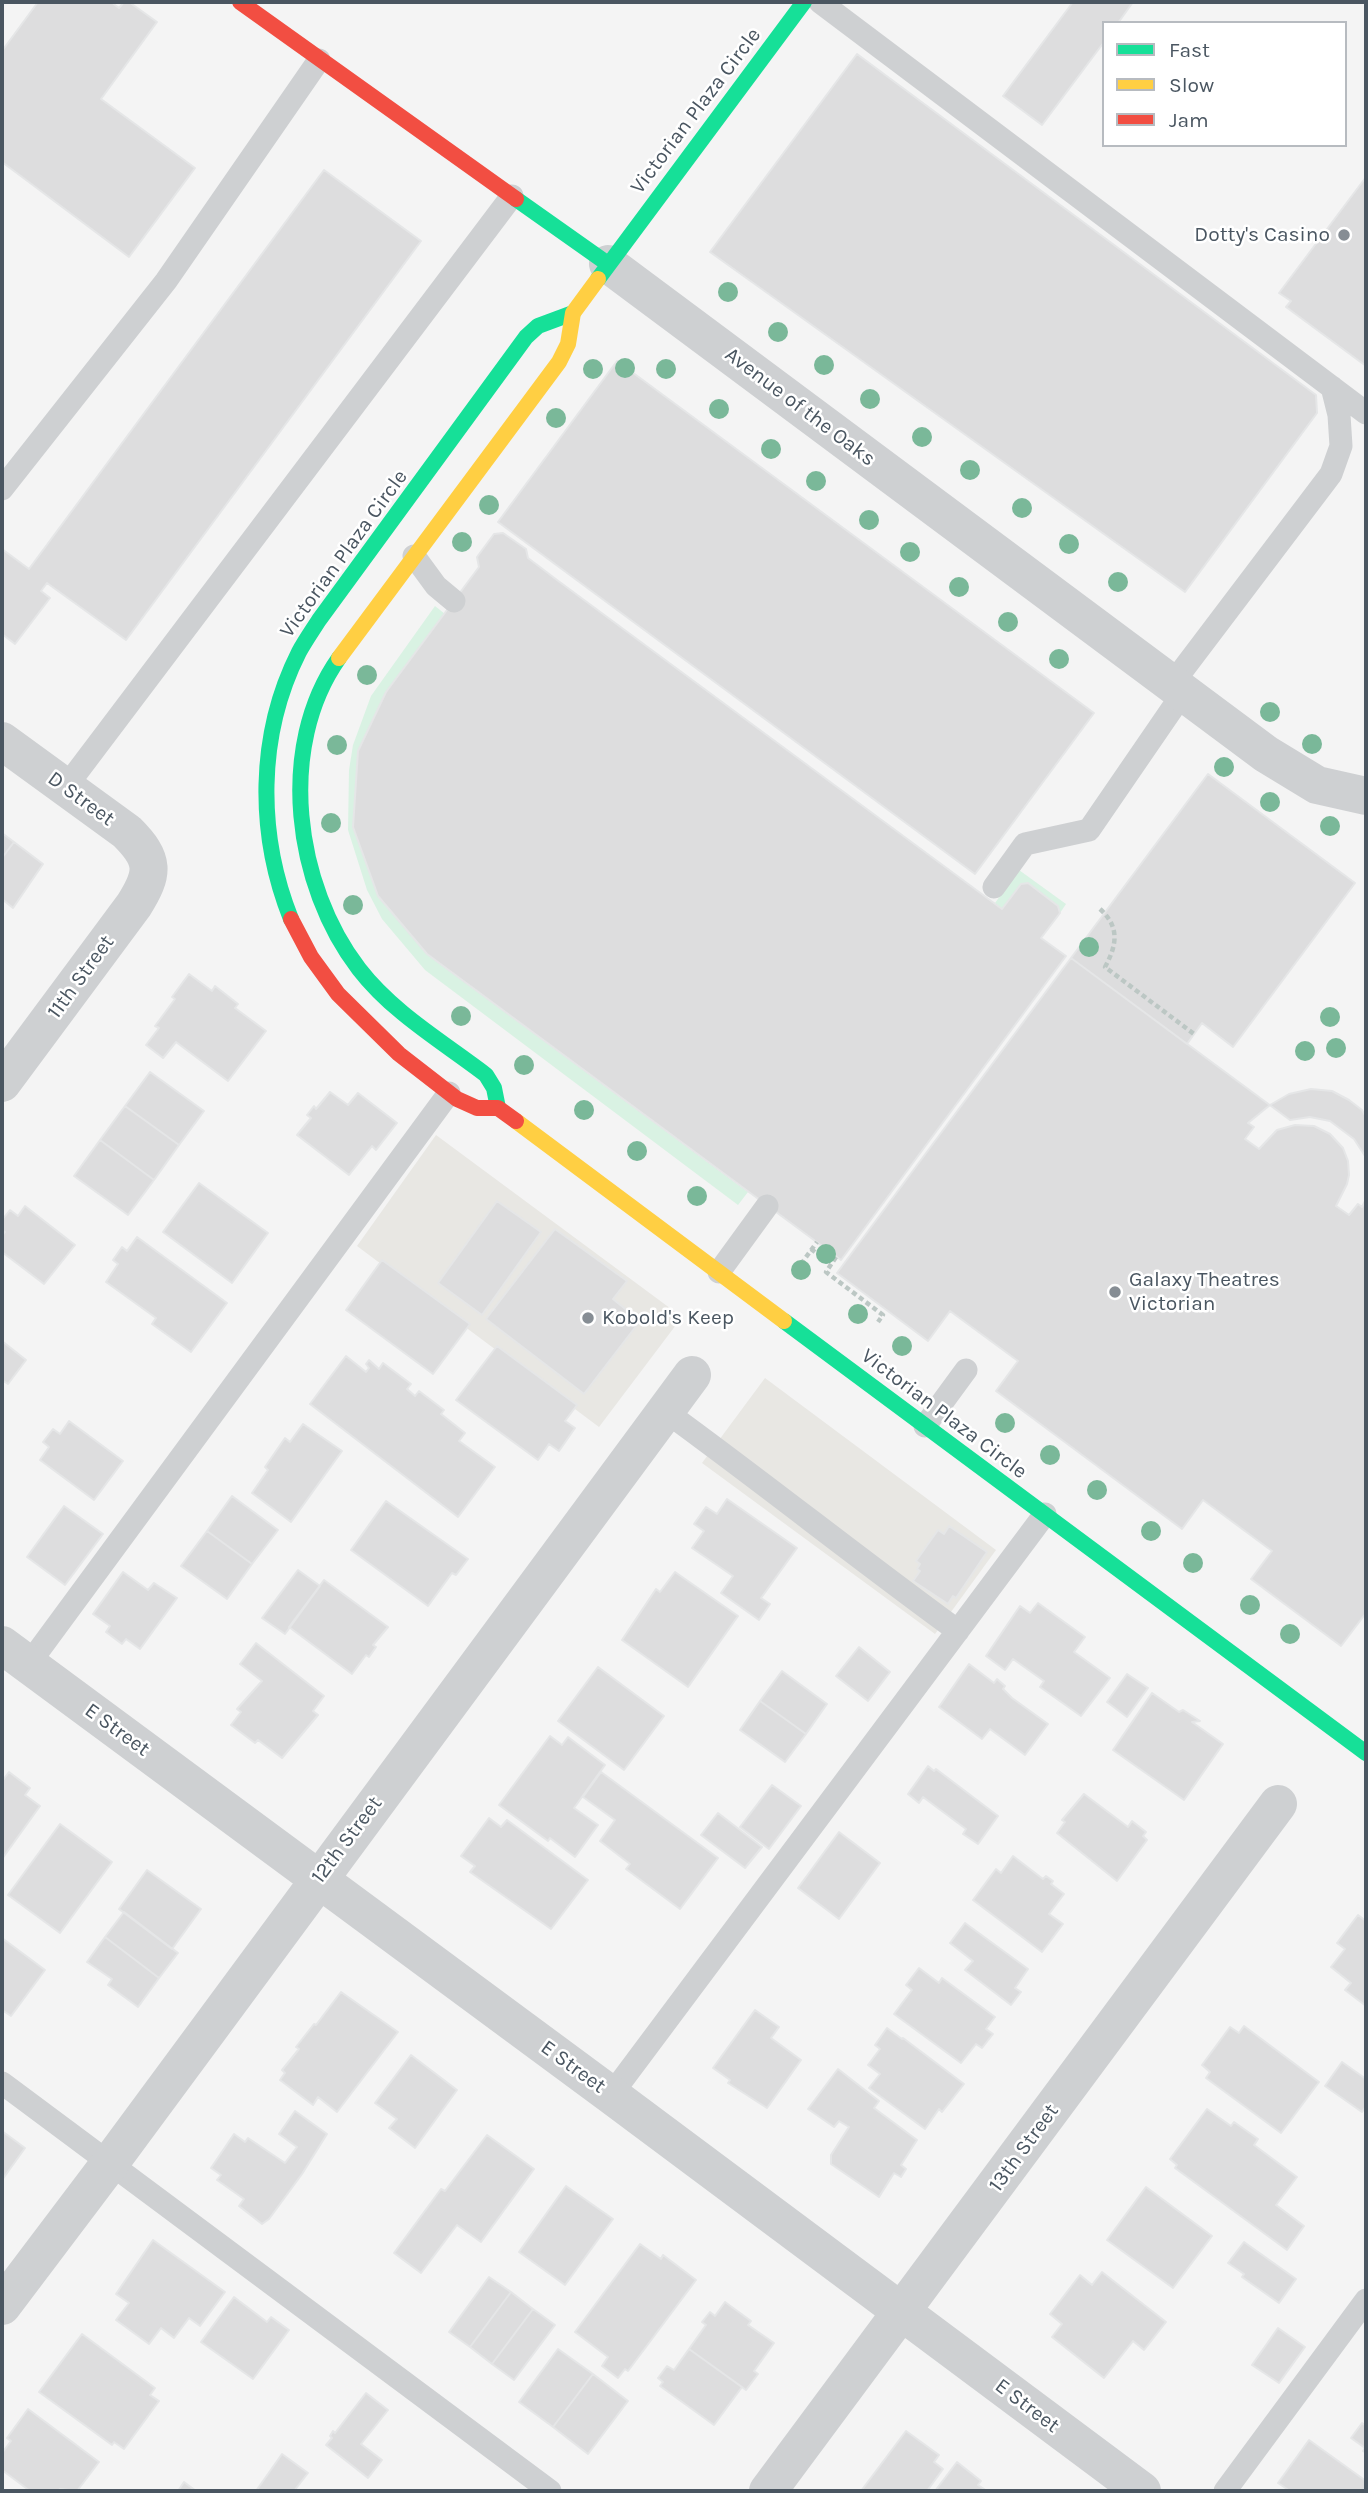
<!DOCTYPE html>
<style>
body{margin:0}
#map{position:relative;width:1368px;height:2493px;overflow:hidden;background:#f4f4f4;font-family:Karla,sans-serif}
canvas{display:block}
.frame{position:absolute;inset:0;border:4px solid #4a5661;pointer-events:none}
.legend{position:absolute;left:1102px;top:21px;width:245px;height:126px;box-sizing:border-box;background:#fff;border:2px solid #b7bbc0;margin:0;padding:9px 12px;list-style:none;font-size:21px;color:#4a5661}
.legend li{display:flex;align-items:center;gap:14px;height:35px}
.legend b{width:35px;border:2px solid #b7bbc0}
</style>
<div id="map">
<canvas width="1368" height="2493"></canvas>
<div class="frame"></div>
<ul class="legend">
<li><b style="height:9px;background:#16e098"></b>Fast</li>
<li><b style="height:9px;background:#ffcf43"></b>Slow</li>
<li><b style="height:9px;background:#f24e42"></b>Jam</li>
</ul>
</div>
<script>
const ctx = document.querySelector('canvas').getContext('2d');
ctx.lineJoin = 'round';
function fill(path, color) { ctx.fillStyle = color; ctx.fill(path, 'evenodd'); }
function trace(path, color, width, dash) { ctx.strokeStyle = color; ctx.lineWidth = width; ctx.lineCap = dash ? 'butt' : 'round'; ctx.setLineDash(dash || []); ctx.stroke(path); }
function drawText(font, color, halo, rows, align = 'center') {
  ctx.font = font + ' Karla,sans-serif'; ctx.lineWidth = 5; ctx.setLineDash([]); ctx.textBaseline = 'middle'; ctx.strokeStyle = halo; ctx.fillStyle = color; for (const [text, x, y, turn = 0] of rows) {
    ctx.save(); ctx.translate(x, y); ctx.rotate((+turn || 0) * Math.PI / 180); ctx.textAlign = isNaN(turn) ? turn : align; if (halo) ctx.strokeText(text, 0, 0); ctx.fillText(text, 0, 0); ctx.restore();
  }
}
fill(new Path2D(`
 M436,1135L682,1317L599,1427L357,1246Z
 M765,1378L996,1550L935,1634L702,1463Z`), '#e8e7e3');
fill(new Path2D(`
 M435,606L445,614L358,751L353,827L378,896L427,954L748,1192L738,1205L425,970L382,919L367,890L348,830L349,770L353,745L371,696Z
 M1019,870L1066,904L1060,913L1058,906L1027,884H1021L1002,909L995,903Z`), '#d9f2e3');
const building = new Path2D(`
 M38,2H111L119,8L124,2H129L157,22L101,99L195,168L129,257L2,162V51Z
 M1073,2H1133L1118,23H1104V42L1042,125L1003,96Z
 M857,54L1316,395L1317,413L1185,592L710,252Z
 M324,170L421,241L126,640L47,583L41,591L50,598L15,644L2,634V549L29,569Z
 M1366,177V366L1286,307L1291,301L1279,293Z
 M617,361L1094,713L975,874L498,522Z
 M503,533L526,549L528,558L557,580L1002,909L1021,884L1028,883L1058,906L1060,913L1041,938L1066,956L841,1260L427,954L378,896L353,827L358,751L386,692L479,567L477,557L494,534Z
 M1208,774L1355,883L1233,1047L1202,1023L1187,1044L1071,958Z
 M2,833L14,842L2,858Z
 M14,842L43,864L13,908L2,899V858Z
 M1071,958L1290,1120L1310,1117L1330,1121L1354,1139L1365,1156L1366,1613L1341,1646L1251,1579L1272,1551L1203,1500L1182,1529L996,1391L1018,1361L950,1311L928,1341L837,1273Z
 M189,974L212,991L215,986L238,1004L235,1008L266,1031L228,1081L176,1042L163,1058L146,1045L159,1028L155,1026L175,999L172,997Z
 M150,1072L204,1111L179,1145L125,1106Z
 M1311,1089L1332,1091L1349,1100L1362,1110L1366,1117V1199L1362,1207L1358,1204L1349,1215L1336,1206L1347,1184L1349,1175L1348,1161L1343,1148L1330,1134L1314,1126L1295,1125L1277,1130L1259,1149L1245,1139L1254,1127L1248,1123L1270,1105L1289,1094Z
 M330,1092L348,1105L358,1093L397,1123L376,1150L372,1146L349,1175L297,1135L311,1118L307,1115L314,1106L316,1109Z
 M125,1106L179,1145L154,1180L100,1140Z
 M100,1140L154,1180L128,1215L74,1176Z
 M199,1183L268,1233L232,1283L163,1232Z
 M497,1201L541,1232L482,1315L438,1283Z
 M25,1206L75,1245L44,1284L2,1252V1236L5,1232L2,1230V1220L10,1210L18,1216Z
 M555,1229L627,1281L613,1299L640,1321L584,1394L486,1319Z
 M137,1237L227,1303L191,1352L152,1324L156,1318L106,1282L118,1264L113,1260L122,1247L127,1251Z
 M382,1260L470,1324L433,1374L346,1310Z
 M2,1341L26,1360L8,1384L2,1380Z
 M497,1346L577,1405L565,1421L575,1428L559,1451L549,1444L538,1460L456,1400Z
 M346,1356L366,1372L369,1368L366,1364L369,1360L379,1369L383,1363L411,1384L407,1389L415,1396L419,1391L444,1410L441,1414L465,1433L459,1441L495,1467L458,1517L310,1404Z
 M69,1421L123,1461L94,1500L40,1460L49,1447L43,1442L53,1429L60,1434Z
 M303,1424L342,1451L291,1522L252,1493L268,1470L265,1467L285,1438L290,1442Z
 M232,1496L278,1530L252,1564L207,1531Z
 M727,1499L797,1548L761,1598L770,1604L759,1620L721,1593L733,1576L692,1548L704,1531L694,1524L706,1507L717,1514Z
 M386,1501L468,1559L456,1575L452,1573L428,1606L351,1550Z
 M64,1506L103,1534L65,1585L27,1557Z
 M949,1526L987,1552L956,1598L953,1596L948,1604L913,1581L920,1571L917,1569L920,1564L916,1561L938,1530L944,1534Z
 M207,1531L252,1564L227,1599L181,1566Z
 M298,1570L320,1586L285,1634L262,1618Z
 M123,1572L148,1590L154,1583L177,1598L140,1649L126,1639L122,1644L106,1632L110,1626L93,1614Z
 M675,1572L738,1616L688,1687L622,1640L656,1589L660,1592Z
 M324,1580L388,1627L373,1645L376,1647L369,1657L366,1655L352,1674L289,1627Z
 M1038,1603L1085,1637L1074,1652L1110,1678L1081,1716L1040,1687L1044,1681L1013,1659L1005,1670L986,1656L1020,1606L1030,1613Z
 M256,1643L324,1696L313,1711L318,1715L282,1758L258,1740L255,1743L231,1725L241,1712L237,1709L262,1681L240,1664Z
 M859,1647L890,1672L868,1701L836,1676Z
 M969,1664L994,1683L997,1679L1005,1686L1003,1689L1012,1698L1048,1724L1025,1755L990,1729L982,1739L939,1707Z
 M598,1667L664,1716L624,1770L558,1721Z
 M782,1671L827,1704L806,1734L760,1701Z
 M1127,1674L1148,1688L1127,1717L1107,1702Z
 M1152,1693L1179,1712L1183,1710L1200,1721L1192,1722L1223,1744L1184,1800L1113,1750Z
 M760,1701L806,1734L785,1762L740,1730Z
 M550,1736L562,1745L568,1737L605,1765L574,1808L598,1825L575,1857L550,1838L548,1841L499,1805Z
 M928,1766L934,1771L936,1769L998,1816L978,1844L963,1834L966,1829L923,1797L919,1803L908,1794Z
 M9,1772L30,1788L25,1795L40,1806L2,1859V1779L3,1780Z
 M601,1772L718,1858L680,1909L626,1869L630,1864L600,1841L615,1820L583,1797Z
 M772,1785L801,1806L769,1849L740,1827Z
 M1084,1794L1128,1827L1132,1821L1146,1832L1143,1836L1147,1840L1117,1881L1057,1833L1065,1822L1062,1820Z
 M718,1813L762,1847L745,1868L701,1835Z
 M489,1818L501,1827L507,1820L588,1880L551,1929L470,1872L475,1866L461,1856Z
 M60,1824L112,1862L60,1933L8,1895Z
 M839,1832L880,1863L839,1919L798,1888Z
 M1013,1856L1043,1879L1046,1876L1053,1881L1051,1884L1064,1894L1049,1914L1063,1924L1042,1952L973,1900L996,1869L1001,1873Z
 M147,1870L201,1909L172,1949L119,1909Z
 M124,1912L178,1953L159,1978L105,1937Z
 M1358,1915L1366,1921V2006L1345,1990L1351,1983L1331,1967L1345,1949L1337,1943Z
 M965,1923L1028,1969L1015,1988L1021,1992L1011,2005L965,1970L973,1961L950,1943Z
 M105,1937L159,1978L138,2007L108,1985L112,1979L87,1962Z
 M2,1938L45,1970L11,2016L2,2010Z
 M919,1968L939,1983L942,1978L995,2017L986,2029L993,2034L982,2048L976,2044L961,2063L894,2014L912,1990L906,1985Z
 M341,1992L398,2032L337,2112L318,2097L313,2105L280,2080L285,2073L282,2070L299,2049L296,2047L314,2024L316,2025Z
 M755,2010L779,2027L771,2038L801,2060L767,2108L728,2083L730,2080L713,2068Z
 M1244,2026L1319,2082L1281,2133L1206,2078L1210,2072L1202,2065L1230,2027L1239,2033Z
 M887,2028L902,2039L903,2038L964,2084L942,2112L939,2109L925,2129L869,2088L880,2074L868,2065L880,2049L875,2045Z
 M411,2055L457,2090L415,2148L389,2128L397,2119L375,2103Z
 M1342,2062L1366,2079V2106L1362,2112L1325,2086Z
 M838,2069L879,2101L874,2108L917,2140L901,2165L906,2169L901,2177L894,2173L879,2197L831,2164V2155L849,2127L839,2121L834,2127L808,2109Z
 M1207,2109L1231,2126L1234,2122L1258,2139L1254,2145L1297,2177L1276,2205L1304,2226L1287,2250L1175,2168L1177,2165L1170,2159Z
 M295,2111L327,2134L302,2174L269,2219L262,2224L239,2206L244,2199L217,2180L221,2175L211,2168L234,2134L245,2142L248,2138L285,2163L297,2147L279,2134Z
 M2,2131L25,2148L2,2180Z
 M487,2135L534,2169L481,2242L457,2225L421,2273L394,2253L441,2189L445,2191Z
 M566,2186L613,2219L565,2285L519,2252Z
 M1146,2187L1212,2236L1173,2288L1107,2240Z
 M153,2240L225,2292L200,2326L189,2318L174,2338L161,2328L149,2344L116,2320L129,2303L116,2294Z
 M1244,2242L1296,2279L1279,2303L1242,2277L1244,2274L1228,2263Z
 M640,2244L661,2259L663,2255L696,2280L628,2371L625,2369L618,2378L602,2366L608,2357L575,2332Z
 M1102,2272L1166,2322L1144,2350L1133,2341L1104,2378L1052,2337L1062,2324L1050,2314L1080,2275L1092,2285Z
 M489,2277L511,2292L470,2347L449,2332Z
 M511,2292L533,2309L492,2364L470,2347Z
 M234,2297L267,2322L271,2317L289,2330L253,2379L201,2342Z
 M725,2302L751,2321L748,2325L774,2343L754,2371L758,2374L746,2390L689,2349L706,2325L702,2322L710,2312L715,2316Z
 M533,2309L555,2325L514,2380L492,2364Z
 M1278,2328L1305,2347L1279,2383L1252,2365Z
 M82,2334L155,2388L150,2395L159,2401L124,2449L114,2442L112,2445L39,2392Z
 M558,2349L593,2374L553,2427L519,2402Z
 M689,2349L742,2387L714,2425L660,2386L663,2382L658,2378L667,2366L674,2370Z
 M593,2374L628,2401L588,2454L553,2427Z
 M366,2393L388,2410L361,2444L382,2460L368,2478L326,2445L332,2438L330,2436L333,2431L335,2433Z
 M28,2409L99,2462L77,2491L60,2489L58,2491H30L2,2470V2453L11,2441L7,2438Z
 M1362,2423L1366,2426V2453L1363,2451L1365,2448L1351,2438Z
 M906,2431L939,2455L934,2462L943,2469L927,2491H861Z
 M1309,2440L1366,2481V2491H1290L1278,2483Z
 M282,2454L308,2473L294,2491H256Z
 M957,2462L981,2481L978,2485L987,2491H935Z
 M184,2482L196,2491H178Z`);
fill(building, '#ddddde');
trace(building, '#e5e6e7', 2);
trace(new Path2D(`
 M1100,909C1120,927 1117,945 1105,967L1194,1034
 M811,1249L831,1264
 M836,1257L826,1272L883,1315L878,1322
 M801,1264L817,1242`), '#bcc7c4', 4.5, [5, 3.5]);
trace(new Path2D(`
 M820,2L1366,413
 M2,489L166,281L319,60
 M414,556L436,586L454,601
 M1172,684L1331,474L1341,446L1339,415L1332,387
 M65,788L512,196
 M994,887L1025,844L1089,830L1183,693
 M719,1272L767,1206
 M665,1411C764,1483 859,1559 958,1631
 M925,1426L966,1370
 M28,1665L449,1093
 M2,2083L550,2491
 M611,2095L1045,1514
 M1225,2491L1366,2300`), '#ced0d2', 23);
trace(new Path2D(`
 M608,264L1266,754L1317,785L1366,796
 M2,741L127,832C155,860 154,873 134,905L2,1083
 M2,1645L611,2095L1142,2491
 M2,2306L110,2163L692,1375
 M768,2491L1278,1804`), '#ced0d2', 38);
trace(new Path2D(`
 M516,199L608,264
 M598,279L804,2
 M339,658C276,747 295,886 359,969C393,1013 443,1042 486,1075L494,1088L498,1108
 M291,919C257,834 257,735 299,652C305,641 312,631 319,620L526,337L538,326L573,313
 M784,1321L1366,1753`), '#16e098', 16);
trace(new Path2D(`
 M339,658L559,362L568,344L573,313L598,279
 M516,1121L784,1321`), '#ffcf43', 16);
trace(new Path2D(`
 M240,2L516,199
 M291,919L311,957L338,994L399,1054L457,1099L477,1108H498L516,1121`), '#f24e42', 16);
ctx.fillStyle = '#7ab899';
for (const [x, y] of [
 [728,292],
 [778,332],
 [824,365],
 [625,368],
 [593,369],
 [666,369],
 [870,399],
 [719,409],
 [556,418],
 [922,437],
 [771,449],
 [970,470],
 [816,481],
 [489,505],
 [1022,508],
 [869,520],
 [462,542],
 [1069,544],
 [910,552],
 [1118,582],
 [959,587],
 [1008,622],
 [1059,659],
 [367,675],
 [1270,712],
 [1312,744],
 [337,745],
 [1224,767],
 [1270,802],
 [331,823],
 [1330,826],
 [353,905],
 [1089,947],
 [461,1016],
 [1330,1017],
 [1336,1048],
 [1305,1051],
 [524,1065],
 [584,1110],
 [637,1151],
 [697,1196],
 [826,1254],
 [801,1270],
 [858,1314],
 [902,1346],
 [1005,1423],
 [1050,1455],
 [1097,1490],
 [1151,1531],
 [1193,1563],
 [1250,1605],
 [1290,1634]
]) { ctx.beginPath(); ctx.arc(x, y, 10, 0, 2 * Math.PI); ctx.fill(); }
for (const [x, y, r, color] of [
 [1344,235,7,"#868d94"],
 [1115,1292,7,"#868d94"],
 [588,1318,7,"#868d94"]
]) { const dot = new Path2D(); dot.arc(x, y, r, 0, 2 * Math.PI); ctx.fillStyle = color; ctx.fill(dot); trace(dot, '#fff', 2.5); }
drawText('21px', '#4a5661', '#fff', [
 ["Victorian Plaza Circle",696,111,-53],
 ["Avenue of the Oaks",800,407,37],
 ["Victorian Plaza Circle",344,554,-54],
 ["D Street",81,799,36],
 ["11th Street",81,977,-54],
 ["Victorian Plaza Circle",944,1414,37],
 ["E Street",117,1730,36],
 ["12th Street",347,1840,-53],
 ["E Street",573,2067,36],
 ["13th Street",1024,2148,-54],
 ["E Street",1027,2406,37]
]);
drawText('21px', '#4a5661', '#fff', [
 ["Dotty's Casino",1330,235,"right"],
 ["Galaxy Theatres",1129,1280],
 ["Victorian",1129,1304],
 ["Kobold's Keep",602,1318]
], 'left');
</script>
